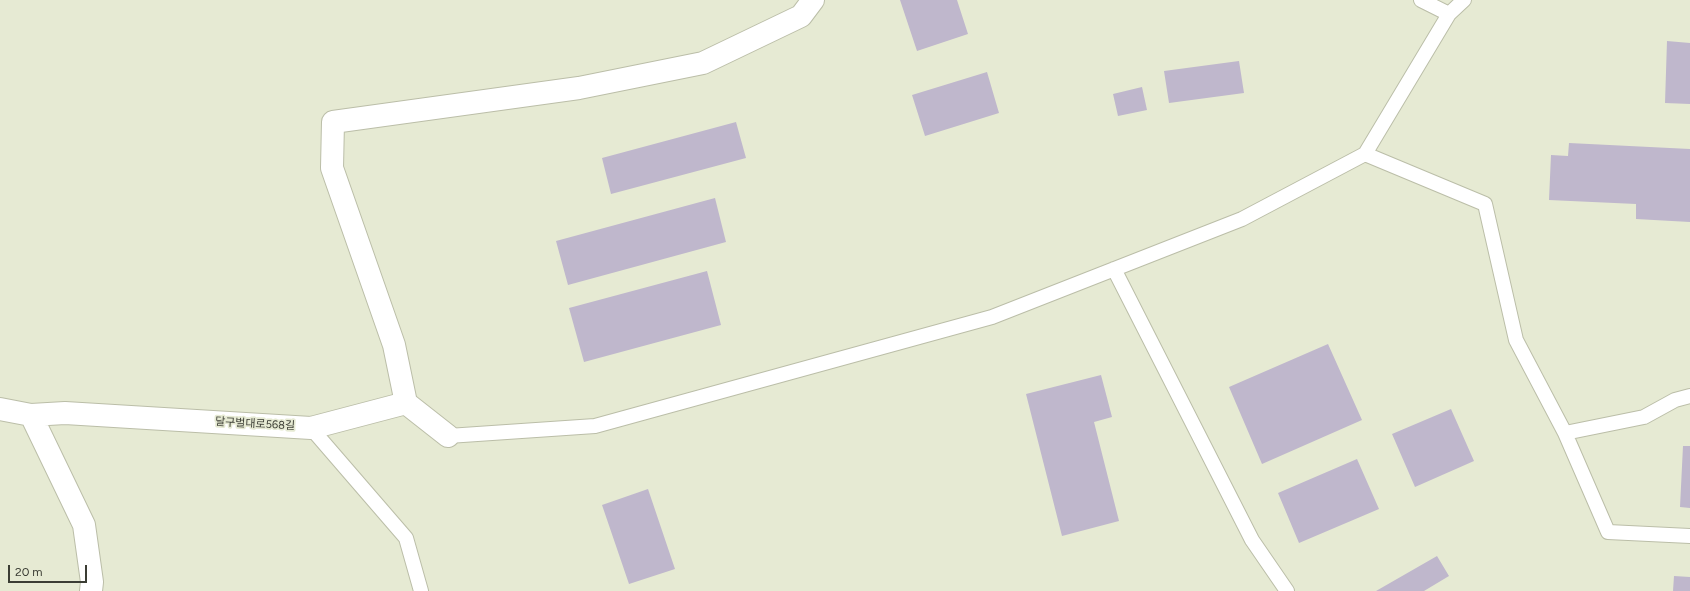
<!DOCTYPE html>
<meta charset="utf-8">
<style>
body{margin:0}
#map{position:relative;width:1690px;height:591px;overflow:hidden;background:#e6ead3;font-family:Figtree,sans-serif}
canvas{display:block}
.scale{position:absolute;left:8px;top:565px;width:79px;height:18px;box-sizing:border-box;border:2px solid #3b3d34;border-top:0;padding-left:5px;font-size:12px;line-height:14px;white-space:nowrap;color:#3b3d34;-webkit-text-stroke:3px #e6ead3;paint-order:stroke}
</style>
<div id="map">
<canvas width="1690" height="591"></canvas>
<div class="scale">20 m</div>
</div>
<script>
const ctx = document.querySelector('canvas').getContext('2d');
ctx.lineJoin = 'round';
function fill(path, color) { ctx.fillStyle = color; ctx.fill(path, 'evenodd'); }
function trace(path, color, width, dash) { ctx.strokeStyle = color; ctx.lineWidth = width; ctx.lineCap = dash ? 'butt' : 'round'; ctx.setLineDash(dash || []); ctx.stroke(path); }
function drawText(font, color, halo, rows, align = 'center') {
  ctx.font = font + ' Figtree,"Noto Sans KR",sans-serif'; ctx.lineWidth = 3.5; ctx.setLineDash([]); ctx.textBaseline = 'middle'; ctx.strokeStyle = halo; ctx.fillStyle = color; for (const [text, x, y, turn = 0] of rows) {
    ctx.save(); ctx.translate(x, y); ctx.rotate((+turn || 0) * Math.PI / 180); ctx.textAlign = isNaN(turn) ? turn : align; if (halo) ctx.strokeText(text, 0, 0); ctx.fillText(text, 0, 0); ctx.restore();
  }
}
fill(new Path2D(`
 M900,0H957L968,34L917,51Z
 M1667,41L1690,43V104L1665,103Z
 M1239,61L1244,93L1169,103L1164,71Z
 M987,72L999,113L925,136L912,95Z
 M1142,87L1147,110L1118,116L1113,94Z
 M736,122L746,158L611,194L602,158Z
 M1569,143L1690,149V222L1636,219V204L1549,200L1551,155L1568,156Z
 M715,198L726,242L568,285L556,241Z
 M707,271L721,325L584,362L569,308Z
 M1328,344L1362,420L1262,464L1229,387Z
 M1101,375L1112,417L1094,422L1119,521L1062,536L1026,394Z
 M1451,409L1474,461L1415,487L1392,434Z
 M1683,446H1690V508L1680,507Z
 M1357,459L1379,509L1299,543L1278,493Z
 M648,489L675,569L629,584L602,505Z
 M1437,556L1449,576L1424,591H1376Z
 M1674,576L1690,577V591H1673Z`), '#bfb7cc');
const lane = new Path2D(`
 M1421,0L1449,14
 M1365,154L1485,204L1516,340L1565,433L1608,532L1690,536
 M1114,269L1252,540L1287,591
 M311,428L406,538L421,591
 M1565,433L1644,417L1675,400L1690,396
 M448,436L595,426L992,317L1242,219L1365,154L1449,14L1464,0`);
const street = new Path2D(`
 M406,403L394,345L332,168L333,122L579,88L703,63L801,16L813,0
 M0,409L31,415L65,413L311,428L406,403L448,436
 M31,415L84,525L92,582L91,591`);
trace(lane, '#bbbea8', 16);
trace(street, '#bbbea8', 24);
trace(lane, '#fff', 14);
trace(street, '#fff', 22);
drawText('11px', '#3b3d34', '#e6ead3', [
 ["달구벌대로568길",255,424,3]
]);
</script>
